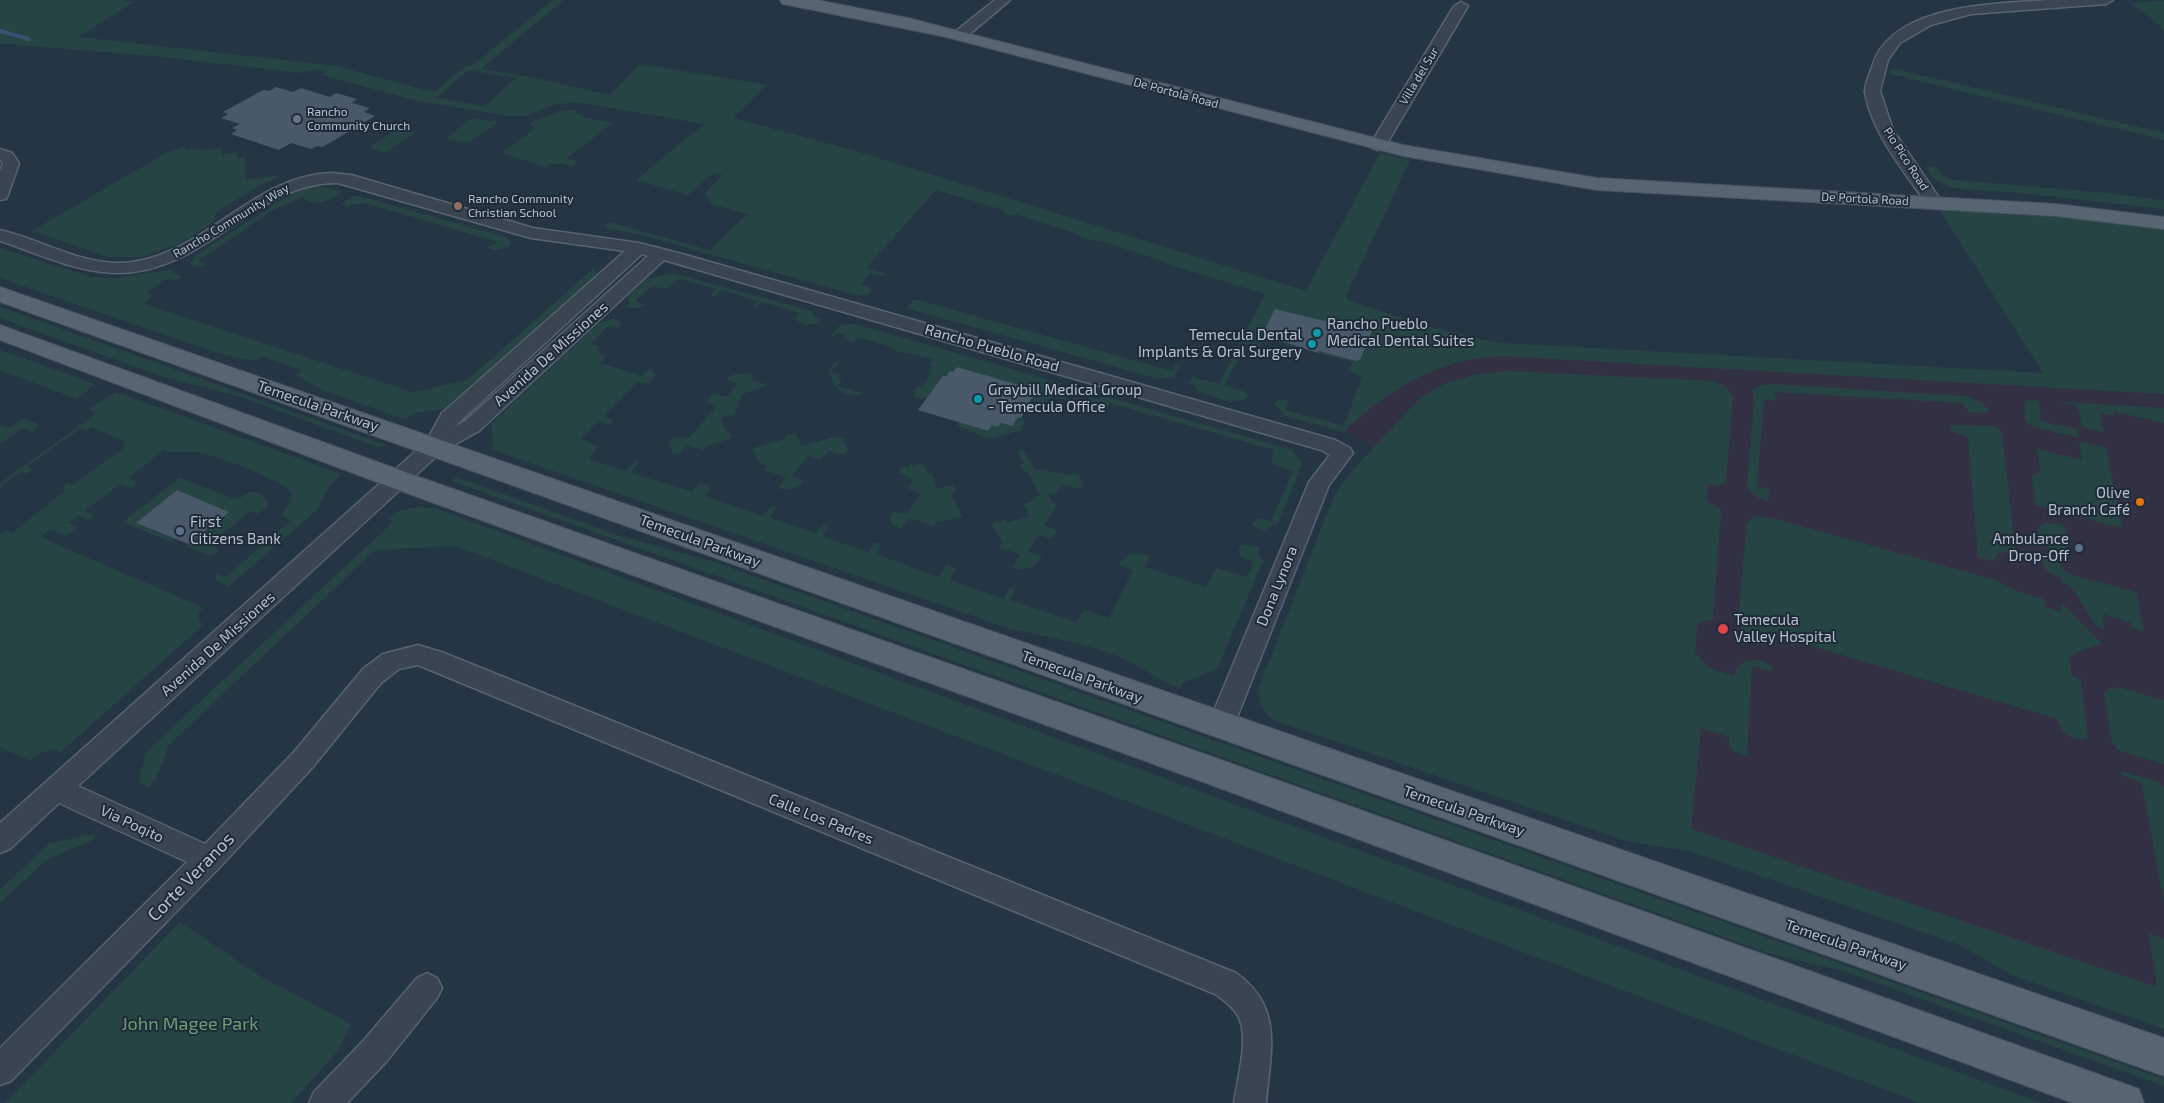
<!DOCTYPE html>
<meta charset="utf-8">
<style>
body{margin:0}
canvas{display:block;background:#243543}
</style>
<canvas width="2164" height="1103"></canvas>
<script>
const ctx = document.querySelector('canvas').getContext('2d');
ctx.lineJoin = 'round';
function fill(path, color) { ctx.fillStyle = color; ctx.fill(path, 'evenodd'); }
function trace(path, color, width, dash) { ctx.strokeStyle = color; ctx.lineWidth = width; ctx.lineCap = dash ? 'butt' : 'round'; ctx.setLineDash(dash || []); ctx.stroke(path); }
function drawText(font, color, halo, rows, align = 'center') {
  ctx.font = font + ' "Exo 2",sans-serif'; ctx.lineWidth = 4; ctx.setLineDash([]); ctx.textBaseline = 'middle'; ctx.strokeStyle = halo; ctx.fillStyle = color; for (const [text, x, y, turn = 0] of rows) {
    ctx.save(); ctx.translate(x, y); ctx.rotate((+turn || 0) * Math.PI / 180); ctx.textAlign = isNaN(turn) ? turn : align; if (halo) ctx.strokeText(text, 0, 0); ctx.fillText(text, 0, 0); ctx.restore();
  }
}
fill(new Path2D(`
 M2164,228V990L1261,684L1335,494L1374,446L1344,432L1386,323L1503,343L2043,373Z`), '#323143');
fill(new Path2D(`
 M0,0H121L133,2L79,37L336,66L428,91H436L460,70L475,63L553,0H564L481,69L525,76L610,95L640,64L767,85L733,118L856,151L1306,291L1380,153L1410,160L1346,296L1347,300C1398,317 1450,335 1503,343L2043,373L1937,206L2045,213L2164,228V394L1501,356C1480,358 1459,360 1440,368C1404,382 1370,405 1344,432L1285,416L1280,408L1274,406L1278,399L1287,400L1288,402L1285,410L1344,426L1362,376L1348,371L1352,362L1318,353L1319,351L1355,361L1371,331L1327,317L1325,321L1276,309L1263,335L1299,348L1264,338L1259,348L1246,344L1224,386L1246,392L1248,397C1234,407 1213,396 1198,391L1194,385L1189,383L1196,371L1194,378L1219,384L1265,294L1167,264L1168,263L1108,243L1083,238L1072,232L1015,214L1013,216L1002,212L1004,210L936,190L866,268L886,274L883,276L870,274L861,284L870,288L871,291L868,294L856,295L638,234L604,228L609,222L710,250L745,216L750,215L712,204L705,193L723,175L713,173L688,195L636,180L704,124L576,102L553,105L526,116H511L418,101L322,75L326,71C319,70 308,68 302,73L154,56L7,44L0,43ZM468,70L516,78L485,106L436,98Z
 M2164,1V31L2155,21L2129,3Z
 M1892,68L2164,133V140L1890,74Z
 M578,110L575,113L583,115L581,117L613,123L567,158L578,162L572,166L561,163L558,165L551,163L546,167L502,153L536,128L529,123L560,111Z
 M472,118L498,122L468,143L446,138Z
 M399,128L415,133L385,153L369,148Z
 M185,146V150C198,148 208,151 221,148L222,155L236,152L237,159L245,157V180L283,175L258,186L217,212L212,223L179,244L141,257H108L32,231L168,152Z
 M1925,166L1937,167L1943,176L1956,180L2106,193L2160,200H2164V209L2021,193L1951,188L1933,178Z
 M318,186L342,191C332,200 315,209 303,197L273,210L198,261L205,264C201,269 195,267 190,264L195,256L289,195L304,188Z
 M356,195L506,237L510,242L509,246C502,250 492,252 488,247L498,242L365,203L347,206L341,204Z
 M0,248L91,277L116,278L170,270L183,278L175,280L166,279L146,292L153,296L144,304L412,392C431,391 447,382 466,381L594,268L596,274L445,408L412,414L406,420L320,389L297,376L302,370L261,356L254,361L218,353L0,278Z
 M673,273L811,311L816,318L822,319L817,324L807,325L795,320L799,313L762,302L753,309L757,301L721,290L714,297H710L716,289L679,279L667,289L652,286L635,301L645,304C640,309 632,309 625,307L629,303L628,297L647,279Z
 M914,299L1172,371L1175,365L1180,366L1173,378L1168,377L1159,379L906,308Z
 M0,307L386,445L387,446L378,447L238,396L164,377L0,318Z
 M613,318L621,323L619,328L607,327L591,344L599,346L597,351L607,356L600,363L642,376L650,368L656,375L649,384L637,382L604,416L613,420V422L608,424L599,420L581,439L598,447L588,459L625,471L638,460L639,462L631,473L692,492L699,484H707L711,488L705,496L706,497L763,516L770,507L775,506L776,507L770,518L816,533L823,525L827,524L829,526L823,535L824,537L868,552L875,543H881L876,554L939,577L945,567L949,565L956,569L950,580L1003,599L1009,589L1013,587L1015,590L1010,600L1076,622L1084,610L1109,618L1133,570L1119,565C1126,552 1137,552 1150,556L1145,567L1206,587L1216,568L1248,577L1253,562L1240,556L1238,548L1242,545L1260,547L1258,554L1263,561L1217,669L1182,683L1180,688C1158,681 1140,665 1119,657C1083,642 1046,637 1008,628L490,449L494,445L491,424L598,324Z
 M855,324L1060,383L1064,389L1070,391L1065,400L1052,396L1046,405L1029,400L1035,390L999,379L997,382L985,375L958,367L953,372L943,376C932,391 933,402 914,397L916,393L913,392L918,386L922,387L932,373L929,372L932,367L929,365L934,359L892,350L894,348L858,337L853,342L843,339L845,335L837,333L834,337L831,336L840,325Z
 M0,350L95,384L77,399L0,370Z
 M834,362L839,363L831,372L840,375L838,378L842,380L838,386L865,394C842,397 839,393 829,373Z
 M1507,371L1712,381L1725,386L1733,396L1726,481L1722,485H1708L1707,501L1719,508L1721,513L1713,619L1697,623L1695,653L1709,668L1734,676C1738,658 1760,655 1773,668L1769,671L1752,666L1747,756C1734,752 1729,751 1729,737L1701,728L1691,829L2157,987L2149,933L2164,939V1029L2012,975L1960,945L1689,851L1627,841L1276,721C1263,714 1259,703 1258,689L1335,494L1350,473L1421,397L1447,383L1475,375Z
 M748,373L754,375L751,380L769,385L743,394L741,396L742,400L737,401L739,407L735,408L736,414L721,418L726,432L730,431L732,438L707,446L703,450L687,445L678,454L672,452L669,445L673,437L689,438L716,407L706,402L712,394L726,397L738,384L726,379L733,375Z
 M1773,384L1965,396L1982,402L1988,410L1987,413L1969,412L1962,403L1774,392L1777,399L1774,401L1764,399L1757,486L1769,490L1768,501C1759,498 1751,496 1747,487L1754,402L1753,390L1761,385Z
 M116,392L341,474L326,491L318,509L228,587L215,579V573L225,577L262,546L252,541L259,535L268,540L291,520L281,515L290,503L292,492C279,478 215,455 195,452C183,451 175,454 164,450L128,478L138,482L131,488L120,484L84,511L94,516L89,520L78,515L68,523L78,527L66,536L50,529L40,537L204,608L199,612L198,621L204,624L61,752L55,749L40,753L30,761L0,747V535L6,531L12,533L66,490L62,488L68,483L73,485L126,446L122,444L125,441L91,427L87,430L81,428L27,467L32,470L26,474L21,472L0,487V483L97,413L89,409Z
 M1105,396L1292,450L1302,464L1278,524L1268,528L1266,532L1256,528L1253,524L1257,518L1271,521L1293,471L1273,464L1271,460L1274,450L1110,403L1104,412L1088,407L1087,401L1089,397L1096,399Z
 M2027,400L2039,401L2041,421L2077,429L2079,438L2034,427L2025,421L2024,403Z
 M2061,402L2164,408V423L2113,411L2114,416L2100,413L2103,432L2082,427C2079,407 2081,406 2061,402Z
 M1018,417L1026,419L1021,427L1022,430L989,439L957,425L959,422L988,431L992,425L1001,423L1011,426Z
 M25,418L39,425L32,432L23,428L0,444V425L9,428Z
 M1951,425L1991,426H1995L2002,433L2015,548L2013,552L1999,553L1992,561L1978,557L1968,437L1951,431Z
 M796,433L801,446L839,436L845,439L843,442L847,444L845,447L849,449L844,455L829,451L820,460L808,456L792,476L803,480L801,485L791,489H780L779,487L786,477L764,470L767,466L758,462L753,448L786,439L785,436Z
 M2079,441L2106,448L2122,528L2035,505L2032,476L2040,471L2037,449L2082,460Z
 M1022,449L1036,471L1041,469L1071,476L1073,473L1079,476L1083,481L1081,489L1062,484L1056,493L1048,494L1052,502L1057,504L1044,526L1057,530L1052,539L1038,535L1028,552L1042,557C1035,569 1026,571 1013,568L1021,554L999,548L1002,543L993,526V523L1005,520L1007,523L1030,516L1024,504L1033,501L1031,498L1040,495L1028,472H1024L1020,465L1024,463L1017,451Z
 M917,463L924,465L927,474L931,473L938,489L953,485L956,492L951,494L962,517L936,522L934,526L909,518L901,529L892,525L890,519L893,512L907,514L920,494L908,488L914,479L898,473L902,466L908,468L910,464L915,466Z
 M456,477L620,536L711,561L2164,1079V1086L1844,971L1768,953L452,481Z
 M179,478L238,500C249,491 255,489 267,499V508L257,514L250,511L211,544L217,548L218,552L210,556L186,546L218,520L224,518V507L214,510L213,505L177,490L136,523L174,539L171,542L123,522Z
 M420,507L434,508L2041,1103H1920L456,546L375,550L169,745L155,781L148,788L139,781L146,752L393,522L388,519L399,511Z
 M1755,516L1772,518L1996,580L2019,592L2044,599L2045,607L2062,612L2061,604H2063L2102,644L2079,651L2069,658L2072,676L2081,680L2088,737L2083,740C2069,736 2061,735 2058,719L1764,632L1762,643C1749,642 1741,632 1738,621L1747,523Z
 M2044,523L2061,524L2066,528L2069,553L2040,545L2038,527Z
 M2042,558L2058,562L2068,574L2136,592L2144,632L2131,628L2130,622L2103,614L2104,630C2087,625 2083,589 2062,583L2061,577C2050,574 2043,571 2042,558Z
 M2117,687L2164,700V764L2118,750L2112,742L2104,694L2109,689Z
 M2121,771L2158,782L2164,787V902L2142,783L2122,775Z
 M90,834L96,837L91,841L46,860L0,903V889L49,844Z
 M180,922L258,975L351,1024L337,1052L291,1103H5Z`), '#274444');
trace(new Path2D(`
 M0,31L29,39`), '#37526b', 4);
fill(new Path2D(`
 M276,87L293,92L301,88L330,97L336,93L357,99L352,103L370,108L364,112L375,116L323,147L317,146L311,149L291,143L279,150L231,134L237,130L232,128L240,124L221,118L228,114L223,112L263,90L269,91Z
 M1275,309L1325,321L1327,317L1372,331L1360,360L1355,361L1319,351L1318,353L1262,335Z
 M957,367L1005,381L1036,390L1021,418L1018,417L1012,426L1001,423L998,427L992,425L988,431L918,410L943,376H946L950,371L953,372Z
 M177,490L229,512L188,544L136,523Z`), '#485969');
const minor = new Path2D(`
 M995,0H1010L966,37H956L954,34L956,31Z
 M2050,0H2113L2106,4L1971,14L1931,25L1900,43L1888,60L1880,91L1893,130L1942,202L1940,206H1928C1904,171 1873,135 1865,93C1864,86 1869,75 1872,67C1891,3 1996,4 2050,0Z
 M1461,2L1468,6L1386,145L1378,150L1372,148L1370,145L1454,6Z
 M0,149L12,153L19,163L8,195L6,199L0,200V171L3,163L0,159Z
 M331,173L351,175L533,228L639,243L682,254L1335,440L1350,448L1353,453L1329,485L1234,725L1230,733L1221,736L1212,733L1208,725L1309,482L1330,455L1321,450L664,260L479,431L441,452L78,786L205,844L294,752L363,669L383,654L418,645L444,653L1236,973C1285,1008 1270,1053 1266,1103H1234C1237,1080 1250,1037 1238,1016C1233,1007 1224,1000 1215,994L418,665L399,669L381,683L312,768L219,868L11,1081L0,1085V1048L187,862L59,803L10,849L0,853V823L426,442L442,413L625,251L531,238L338,183C254,182 205,274 117,273C77,273 37,253 0,241V230C39,239 76,262 117,263C199,263 248,176 331,173ZM642,254L648,256L465,421L455,426Z
 M427,973L437,978L442,988L437,998L386,1062L347,1103H309L314,1092L364,1040L417,978Z`);
const major = new Path2D(`
 M780,0H817L908,18L1403,145L1597,178L2056,204L2164,217V229L2056,216L1597,190L1403,156L946,37L788,5L782,4Z
 M0,287L2164,1038V1076L0,302Z
 M0,325L408,473L1210,756L2125,1084L2139,1089L2144,1103H2073L1206,783L390,487L0,340Z`);
trace(minor, '#576470', 3);
trace(major, '#46525f', 2);
fill(minor, '#394652');
fill(major, '#576572');
for (const [x, y, r, color] of [
 [297,119,5,"#6b7280"],
 [458,206,5,"#8d6e63"],
 [1317,333,5,"#0f9aa8"],
 [1312,344,5,"#0f9aa8"],
 [978,399,5,"#0f9aa8"],
 [2140,502,5,"#e8710a"],
 [180,531,5,"#5c6f8a"],
 [2079,548,5,"#5c6f8a"],
 [1723,629,6,"#e0444e"]
]) { const dot = new Path2D(); dot.arc(x, y, r, 0, 2 * Math.PI); ctx.fillStyle = color; ctx.fill(dot); trace(dot, '#1e2b38', 2); }
drawText('12px', '#b6c1cc', '#1e2b38', [
 ["Villa del Sur",1419,76,-59],
 ["De Portola Road",1176,93,15],
 ["Pio Pico Road",1906,159,57],
 ["De Portola Road",1865,199,3],
 ["Rancho Community Way",231,221,-31]
]);
drawText('12px', '#b6c1cc', '#1e2b38', [
 ["Rancho",307,112],
 ["Community Church",307,126],
 ["Rancho Community",468,199],
 ["Christian School",468,213]
], 'left');
drawText('15px', '#b6c1cc', '#1e2b38', [
 ["Rancho Pueblo",1327,324],
 ["Medical Dental Suites",1327,341],
 ["Temecula Dental",1302,335,"right"],
 ["Implants & Oral Surgery",1302,352,"right"],
 ["Graybill Medical Group",988,390],
 ["- Temecula Office",988,407],
 ["Olive",2130,493,"right"],
 ["Branch Café",2130,510,"right"],
 ["First",190,522],
 ["Citizens Bank",190,539],
 ["Ambulance",2069,539,"right"],
 ["Drop-Off",2069,556,"right"],
 ["Temecula",1734,620],
 ["Valley Hospital",1734,637]
], 'left');
drawText('15px', '#b6c1cc', '#1e2b38', [
 ["Rancho Pueblo Road",992,348,16],
 ["Avenida De Missiones",551,354,-42],
 ["Temecula Parkway",318,406,19],
 ["Temecula Parkway",700,541,20],
 ["Dona Lynora",1277,586,-68],
 ["Avenida De Missiones",218,644,-42],
 ["Temecula Parkway",1082,677,20],
 ["Temecula Parkway",1464,811,19],
 ["Calle Los Padres",821,819,22],
 ["Via Poqito",132,824,25],
 ["Temecula Parkway",1846,945,19]
]);
drawText('18px', '#b6c1cc', '#1e2b38', [
 ["Corte Veranos",191,877,-46]
]);
drawText('18px', '#6c9f72', '#1e2b38', [
 ["John Magee Park",190,1024]
]);
</script>
